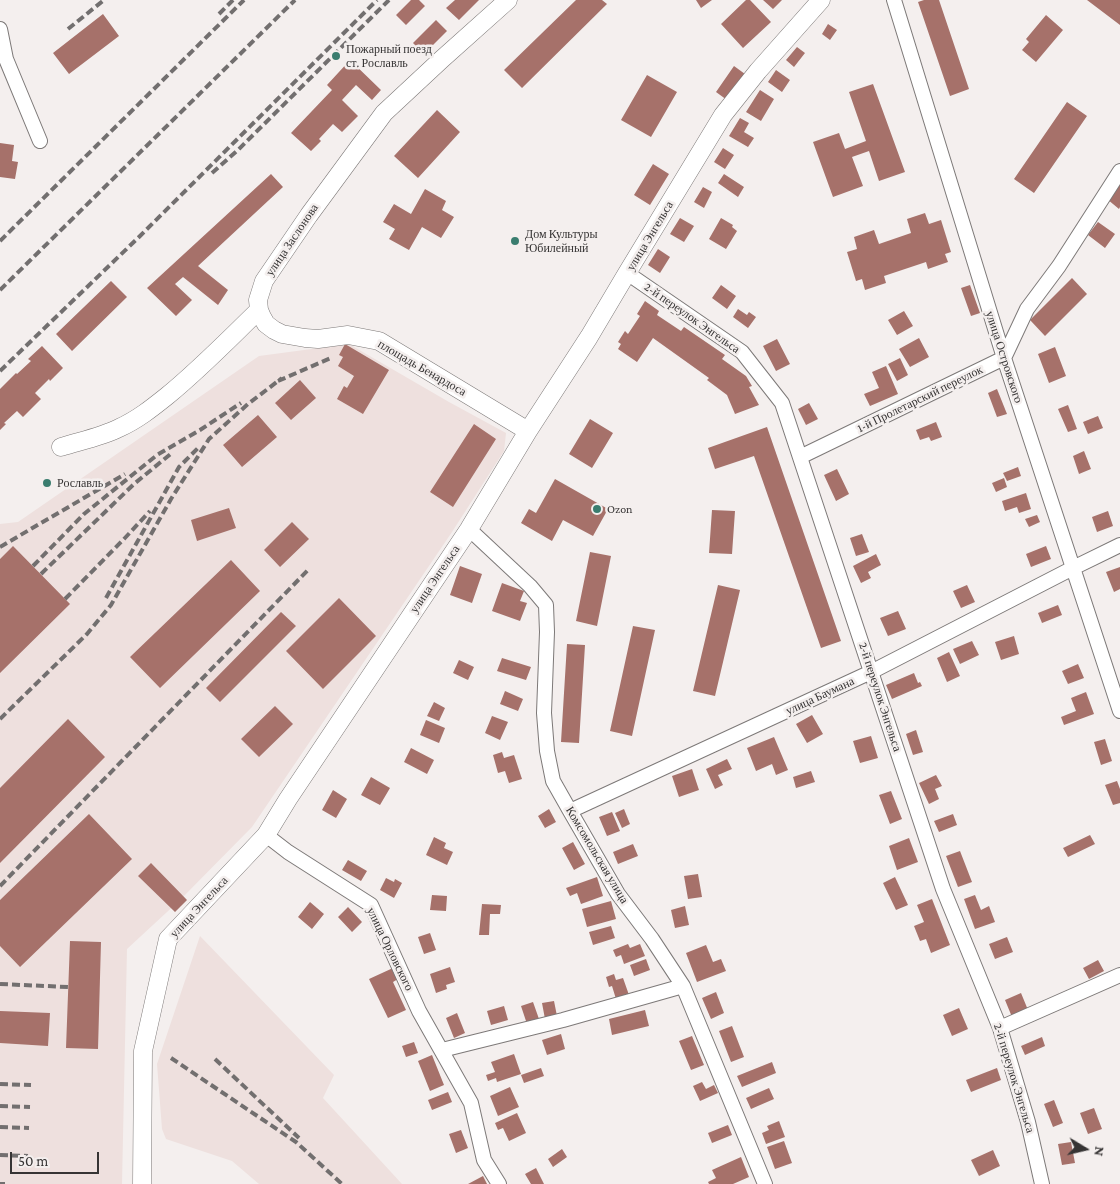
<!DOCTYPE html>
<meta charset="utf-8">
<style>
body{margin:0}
#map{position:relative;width:1120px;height:1184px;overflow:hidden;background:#f4efee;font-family:"Crimson Pro",serif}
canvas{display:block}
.north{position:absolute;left:1060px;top:1124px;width:50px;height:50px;-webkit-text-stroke:4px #f4efee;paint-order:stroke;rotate:99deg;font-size:14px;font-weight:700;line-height:20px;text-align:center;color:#363434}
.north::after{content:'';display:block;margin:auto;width:18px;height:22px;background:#363434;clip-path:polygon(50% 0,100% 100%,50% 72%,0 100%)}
.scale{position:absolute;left:10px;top:1152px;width:89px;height:22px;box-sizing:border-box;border:2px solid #363434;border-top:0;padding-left:6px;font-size:15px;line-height:18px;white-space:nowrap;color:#363434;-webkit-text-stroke:4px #f4efee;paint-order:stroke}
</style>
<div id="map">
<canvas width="1120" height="1184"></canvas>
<div class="north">N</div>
<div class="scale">50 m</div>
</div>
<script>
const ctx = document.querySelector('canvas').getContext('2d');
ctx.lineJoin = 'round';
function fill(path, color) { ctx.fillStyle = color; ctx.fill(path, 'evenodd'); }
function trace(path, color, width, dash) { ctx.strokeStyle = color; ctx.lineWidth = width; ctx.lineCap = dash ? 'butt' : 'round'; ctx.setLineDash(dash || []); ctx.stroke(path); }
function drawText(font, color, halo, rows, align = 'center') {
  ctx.font = font + ' "Crimson Pro",serif'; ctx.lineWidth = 5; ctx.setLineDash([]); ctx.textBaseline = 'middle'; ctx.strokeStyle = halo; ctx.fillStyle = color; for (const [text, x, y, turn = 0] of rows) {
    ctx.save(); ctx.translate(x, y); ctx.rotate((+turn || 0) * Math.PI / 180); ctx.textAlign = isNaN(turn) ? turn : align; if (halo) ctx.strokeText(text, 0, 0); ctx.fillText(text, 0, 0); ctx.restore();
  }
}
fill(new Path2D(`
 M349,344L449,402L506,433L504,451L452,532L252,827L180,900L127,949L122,1184H0V524L18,522L259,356Z
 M200,936L334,1075L323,1098L402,1184H259L232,1161L166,1139L162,1129L157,1064Z`), '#eee0de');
fill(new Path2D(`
 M411,0H419L425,6L406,25L396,15Z
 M455,0H479L459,20L446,8Z
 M576,0H602L607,4L522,88L504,70Z
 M696,0H712L701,8Z
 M746,0H750L771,22L743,48L721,24Z
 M763,0H782L773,9Z
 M924,0H939L969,89L950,96L918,2Z
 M1087,0H1120V25Z
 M103,14L119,36L69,74L53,53Z
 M1046,15L1063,30L1036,62L1022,50L1029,42L1026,39Z
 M436,20L447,31L424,54L413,43Z
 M828,24L837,30L830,40L822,34Z
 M797,47L805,53L794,67L786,60Z
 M350,60L381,90L372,100L356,85L342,100L358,116L342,132L333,124L319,139L321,141L311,151L291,133L332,90L327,85Z
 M734,66L745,74L727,100L716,92Z
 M776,70L790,80L782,92L768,82Z
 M647,75L677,92L651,137L621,120Z
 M873,84L905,172L879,181L869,151L852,157L863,186L833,197L813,142L839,133L845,149L866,141L849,92Z
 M760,90L774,99L761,121L746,112Z
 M1067,102L1087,116L1034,193L1014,179Z
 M437,110L460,132L418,178L394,156Z
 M740,118L749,123L744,132L754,138L748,147L729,136Z
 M0,143L14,145L12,161L18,162L15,179L0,177Z
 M723,148L734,155L725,169L714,162Z
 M653,164L669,174L650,205L634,195Z
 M271,174L283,187L198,266L228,290L218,305L183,277L175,284L192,300L176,316L147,288Z
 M724,174L744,187L738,197L718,183Z
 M1120,182V207L1119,209L1107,199Z
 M703,187L712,192L704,208L694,202Z
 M425,189L446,201L442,210L454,217L441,238L422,227L409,250L389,239L395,229L383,222L394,204L411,214Z
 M925,213L929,224L941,220L951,252L945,254L948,262L928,269L926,262L884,276L886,283L865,290L862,279L856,281L847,252L857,249L854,237L874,230L879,244L911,233L907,219Z
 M680,218L694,226L684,242L670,234Z
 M721,218L733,225L732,227L737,231L726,249L709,239Z
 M1098,222L1115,234L1105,248L1088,235Z
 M658,249L670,257L660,273L648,265Z
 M1072,278L1087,294L1045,336L1030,320Z
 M111,281L127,297L72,351L56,334Z
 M721,285L736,296L727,309L712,298Z
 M970,285L980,313L971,316L961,288Z
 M645,301L659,311L657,315L681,331L684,327L725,355L722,359L746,376L752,386L749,387L759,405L735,414L727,395L707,380L709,378L653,338L637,362L618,349L621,344L618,342L625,331L628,334L640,316L637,314Z
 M738,309L747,315L749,312L756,317L748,328L733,317Z
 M904,311L913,326L897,335L888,320Z
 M919,338L929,357L910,367L899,349Z
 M777,339L790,364L776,371L763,346Z
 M345,344L389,370L363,414L337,399L344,386L347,388L354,376L338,366L343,357L339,355Z
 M42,346L63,368L50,381L49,379L35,393L41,399L23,417L17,411L4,423L6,424L0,430V389L16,373L17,374L31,361L28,359Z
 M1055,347L1066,376L1049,383L1038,354Z
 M900,358L908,375L897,381L888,364Z
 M886,366L898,394L870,406L864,394L879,388L872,372Z
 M300,380L316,398L291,420L275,403Z
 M997,389L1007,414L997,417L988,393Z
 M809,403L818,419L806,425L798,409Z
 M1068,405L1077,429L1068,432L1058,409Z
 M258,415L277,437L242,467L223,445Z
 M1098,416L1103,428L1088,434L1083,422Z
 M590,419L613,433L592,468L569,454Z
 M936,422L942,437L931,441L929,437L920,440L916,430Z
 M474,424L496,439L453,507L430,492Z
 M767,427L841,641L821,648L754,456L715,469L708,448Z
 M1084,451L1091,469L1079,474L1073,456Z
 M1018,467L1021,476L1007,481L1003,473Z
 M837,469L849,494L836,501L824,475Z
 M1004,478L1007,487L996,492L992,483Z
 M555,479L608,509L593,536L563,520L552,541L521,523L529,509L536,513Z
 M1026,493L1031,509L1019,513L1017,507L1005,511L1002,501Z
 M229,508L236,528L197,541L191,520Z
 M712,510L735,511L732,554L709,553Z
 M1108,511L1113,526L1097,532L1092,517Z
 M1037,515L1040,522L1029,527L1025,519Z
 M292,522L309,539L280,567L264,550Z
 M862,534L869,552L856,556L850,538Z
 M13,546L70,604L0,673V559Z
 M1046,546L1051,559L1031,567L1026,554Z
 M590,552L611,556L597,626L576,621Z
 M876,554L881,565L868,572L871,578L861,583L853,566Z
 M231,560L260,591L160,688L130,657Z
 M460,566L482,574L472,603L450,595Z
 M1120,567V589L1114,592L1106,572Z
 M502,583L524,591L520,601L527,603L520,621L492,611Z
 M718,585L740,590L715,696L693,691Z
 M967,585L975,602L961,608L953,591Z
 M339,598L376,636L323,689L286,651Z
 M1058,605L1062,615L1042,623L1038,613Z
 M898,611L906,629L888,636L880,618Z
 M281,612L296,626L220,702L206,688Z
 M633,626L655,630L632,736L610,731Z
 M1014,636L1019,654L1001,660L995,642Z
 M972,641L979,655L960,664L953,649Z
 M567,644L585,645L579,743L561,742Z
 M949,652L960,676L947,682L937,658Z
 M502,658L531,667L526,680L497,671Z
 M459,660L474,667L468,680L453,673Z
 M1078,664L1084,678L1068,684L1062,671Z
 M914,673L918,683L920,682L922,686L892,699L886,685Z
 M505,691L523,699L518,711L500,704Z
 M1086,692L1094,714L1064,725L1061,717L1076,711L1071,698Z
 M434,702L445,708L439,721L427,716Z
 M275,706L293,724L259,757L241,739Z
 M812,715L823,734L807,743L796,724Z
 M492,716L508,722L500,740L485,733Z
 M68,719L105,757L0,863V788Z
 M426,720L445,728L439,743L420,735Z
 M916,730L923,752L913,755L906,734Z
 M871,736L878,758L860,763L853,741Z
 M774,737L788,770L776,775L772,764L756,771L747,748Z
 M1105,739L1112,761L1101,765L1094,742Z
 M411,748L434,760L427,774L404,762Z
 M502,752L504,758L514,755L522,779L509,783L505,771L498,773L493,755Z
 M727,759L732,769L718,775L723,785L715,789L706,769Z
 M692,769L699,790L679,797L672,776Z
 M811,771L815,782L796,788L793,777Z
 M936,775L942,786L935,789L939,799L929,804L919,783Z
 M371,777L390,788L380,805L361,795Z
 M1117,781L1120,789V803L1113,805L1105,785Z
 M333,790L347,799L336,818L322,810Z
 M891,791L902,819L890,824L879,795Z
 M549,809L556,822L545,828L538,816Z
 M624,809L630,824L622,828L615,813Z
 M612,812L620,831L607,836L599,817Z
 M89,814L132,859L20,967L0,946V900Z
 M953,814L957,825L939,832L934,821Z
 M1090,835L1095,844L1068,857L1063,848Z
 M434,837L446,843L444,848L453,852L447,865L426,855Z
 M909,838L918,862L897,870L889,846Z
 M573,842L585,864L574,870L562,848Z
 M633,844L638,856L618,864L613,852Z
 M960,851L972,882L958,887L946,856Z
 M348,860L367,871L361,881L342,870Z
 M151,863L187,900L175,912L138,876Z
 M698,874L702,897L688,899L684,876Z
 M597,877L603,896L581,904L577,893L570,896L566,888Z
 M895,877L908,905L896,910L883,883Z
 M386,878L394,882L395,879L402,883L394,898L380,890Z
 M432,895L447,896L446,911L430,910Z
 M975,895L981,910L989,906L995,922L975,929L964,899Z
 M932,899L950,945L931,953L926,939L920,941L914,926L924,922L917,905Z
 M611,901L616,919L587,927L582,909Z
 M310,902L324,914L312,929L298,917Z
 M482,904L501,905L500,914H490L489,935H479Z
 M685,906L689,925L675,928L671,910Z
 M348,907L362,922L352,932L338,917Z
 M611,926L615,938L593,945L589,932Z
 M430,933L436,950L424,954L418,937Z
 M1007,937L1013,952L995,959L989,944Z
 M70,941L101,942L98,1049L66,1048Z
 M628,944L630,948L640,944L645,956L624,964L621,955L616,957L613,950Z
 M706,945L713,962L721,959L726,971L697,982L686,953Z
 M646,959L650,970L634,976L630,965Z
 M1098,960L1104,971L1089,979L1083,968Z
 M450,967L455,982L446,985L447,989L436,993L430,974Z
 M393,968L398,979L393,982L406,1010L388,1018L369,979Z
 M614,974L616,980L623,978L629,995L616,999L612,986L609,987L606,977Z
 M716,992L724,1013L711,1019L702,998Z
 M1021,993L1028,1010L1012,1017L1005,1000Z
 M554,1001L557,1016L545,1019L542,1003Z
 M533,1002L539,1019L527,1024L521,1006Z
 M504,1006L508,1020L491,1025L487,1011Z
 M959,1008L968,1029L952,1036L943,1015Z
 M645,1010L649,1026L612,1035L609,1019Z
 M0,1011L50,1013L48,1046L0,1043Z
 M457,1013L465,1033L454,1038L446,1018Z
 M732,1026L744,1057L731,1062L719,1031Z
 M561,1034L565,1049L547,1055L542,1040Z
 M692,1036L704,1065L691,1070L679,1041Z
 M1042,1037L1045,1046L1025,1055L1021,1046Z
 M414,1042L418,1053L406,1057L402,1046Z
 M514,1054L521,1074L497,1082L496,1078L488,1081L486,1075L495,1072L491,1062Z
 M432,1055L444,1085L430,1091L418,1061Z
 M772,1062L776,1073L742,1087L737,1076Z
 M541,1068L544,1076L524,1083L521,1075Z
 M997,1068L1001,1080L971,1092L966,1080Z
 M702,1082L706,1089L714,1085L718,1093L700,1101L693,1086Z
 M510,1087L519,1107L498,1116L490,1096Z
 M769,1088L774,1099L751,1109L746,1098Z
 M448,1092L452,1102L432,1110L428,1100Z
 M1054,1100L1063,1123L1053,1127L1044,1104Z
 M1094,1108L1102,1129L1088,1134L1080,1113Z
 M517,1113L526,1133L509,1141L503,1128L498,1130L495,1123Z
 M779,1121L785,1137L766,1144L762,1133L769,1130L767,1126Z
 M728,1125L732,1135L712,1143L708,1133Z
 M461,1130L468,1148L456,1153L449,1134Z
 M784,1141L792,1163L775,1169L767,1147Z
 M1071,1142L1075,1163L1062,1165L1058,1144Z
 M562,1149L567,1157L553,1167L548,1159Z
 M993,1150L1000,1166L979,1176L971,1160Z
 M741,1157L749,1177L733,1184H709L708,1182L716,1178L712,1170Z
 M536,1168L544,1184H531L525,1174Z
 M483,1176L487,1184H468Z`), '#a6716a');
const minor = new Path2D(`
 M894,0L1004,358L1120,711
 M0,29L6,59L40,141
 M627,273L742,352L782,403L943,889L1000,1028L1028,1122L1042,1184
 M800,457L1004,358L1027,309L1059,266L1120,171
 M469,529L530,586L546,605L547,632L544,713L547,751L553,781L570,811L618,894L652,939L683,986L765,1184
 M570,811L871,672L1073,568L1120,545
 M266,835L288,852L371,905L419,1011L471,1103L484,1160L499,1184
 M1000,1028L1120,975
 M442,1050L563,1020L683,986`);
const tertiary = new Path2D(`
 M259,310L262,317L266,324L274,330L282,334L305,338L318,339L348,335L379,341L528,431
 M61,447C80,441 101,437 119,428C137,420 152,408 167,396C200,369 229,339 259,310L258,300L264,281L309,215L384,113L442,59L508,0
 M142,1184L143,1051L168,939L266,835L288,799L469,529L528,431L589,337L627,273L723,115L758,71L821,0`);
trace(minor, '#7d7978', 16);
trace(tertiary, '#7d7978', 19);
trace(minor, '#fff', 14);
trace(tertiary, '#fff', 18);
trace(new Path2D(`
 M219,14L233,0
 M68,29L104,0
 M212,173L238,150L389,0
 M0,241L244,0
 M0,290L295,0
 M0,371L140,236L377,0
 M278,381L333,357
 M0,547L125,474
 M33,566L84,514L157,455L200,430L241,403
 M41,574L134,484L173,452
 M106,598L179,467L199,447
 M65,599L124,539L150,511
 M0,719L87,634L111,605L171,499L209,439L248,404L282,378
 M0,886L308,570
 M0,984L68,987
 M171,1058L296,1142L342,1184
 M215,1059L299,1138
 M0,1084L31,1085
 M0,1106L30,1107
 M0,1127L29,1128
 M0,1155L28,1156
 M0,1184H5`), '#726f6f', 4, [8, 4]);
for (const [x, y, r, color] of [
 [336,56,5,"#3a7d6f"],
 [515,241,5,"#3a7d6f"],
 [47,483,5,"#3a7d6f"],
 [597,509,5,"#3a7d6f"]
]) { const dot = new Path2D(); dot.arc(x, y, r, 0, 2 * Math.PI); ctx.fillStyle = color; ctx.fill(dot); trace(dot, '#f4efee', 2); }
drawText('12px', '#363434', '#f4efee', [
 ["Пожарный поезд",346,49],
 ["ст. Рославль",346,63],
 ["Дом Культуры",525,234],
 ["Юбилейный",525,248],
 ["Рославль",57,483],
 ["Ozon",607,509]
], 'left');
drawText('12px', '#363434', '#f4efee', [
 ["улица Энгельса",650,236,-59],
 ["улица Заслонова",292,240,-56],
 ["2-й переулок Энгельса",692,318,35],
 ["улица Островского",1004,357,72],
 ["площадь Бенардоса",422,368,30],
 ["1-й Пролетарский переулок",920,399,-26],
 ["улица Энгельса",435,579,-56],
 ["улица Баумана",820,696,-25],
 ["2-й переулок Энгельса",880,697,72],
 ["Комсомольская улица",597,855,59],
 ["улица Энгельса",199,907,-47],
 ["улица Орловского",390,949,64],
 ["2-й переулок Энгельса",1014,1078,73]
]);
</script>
